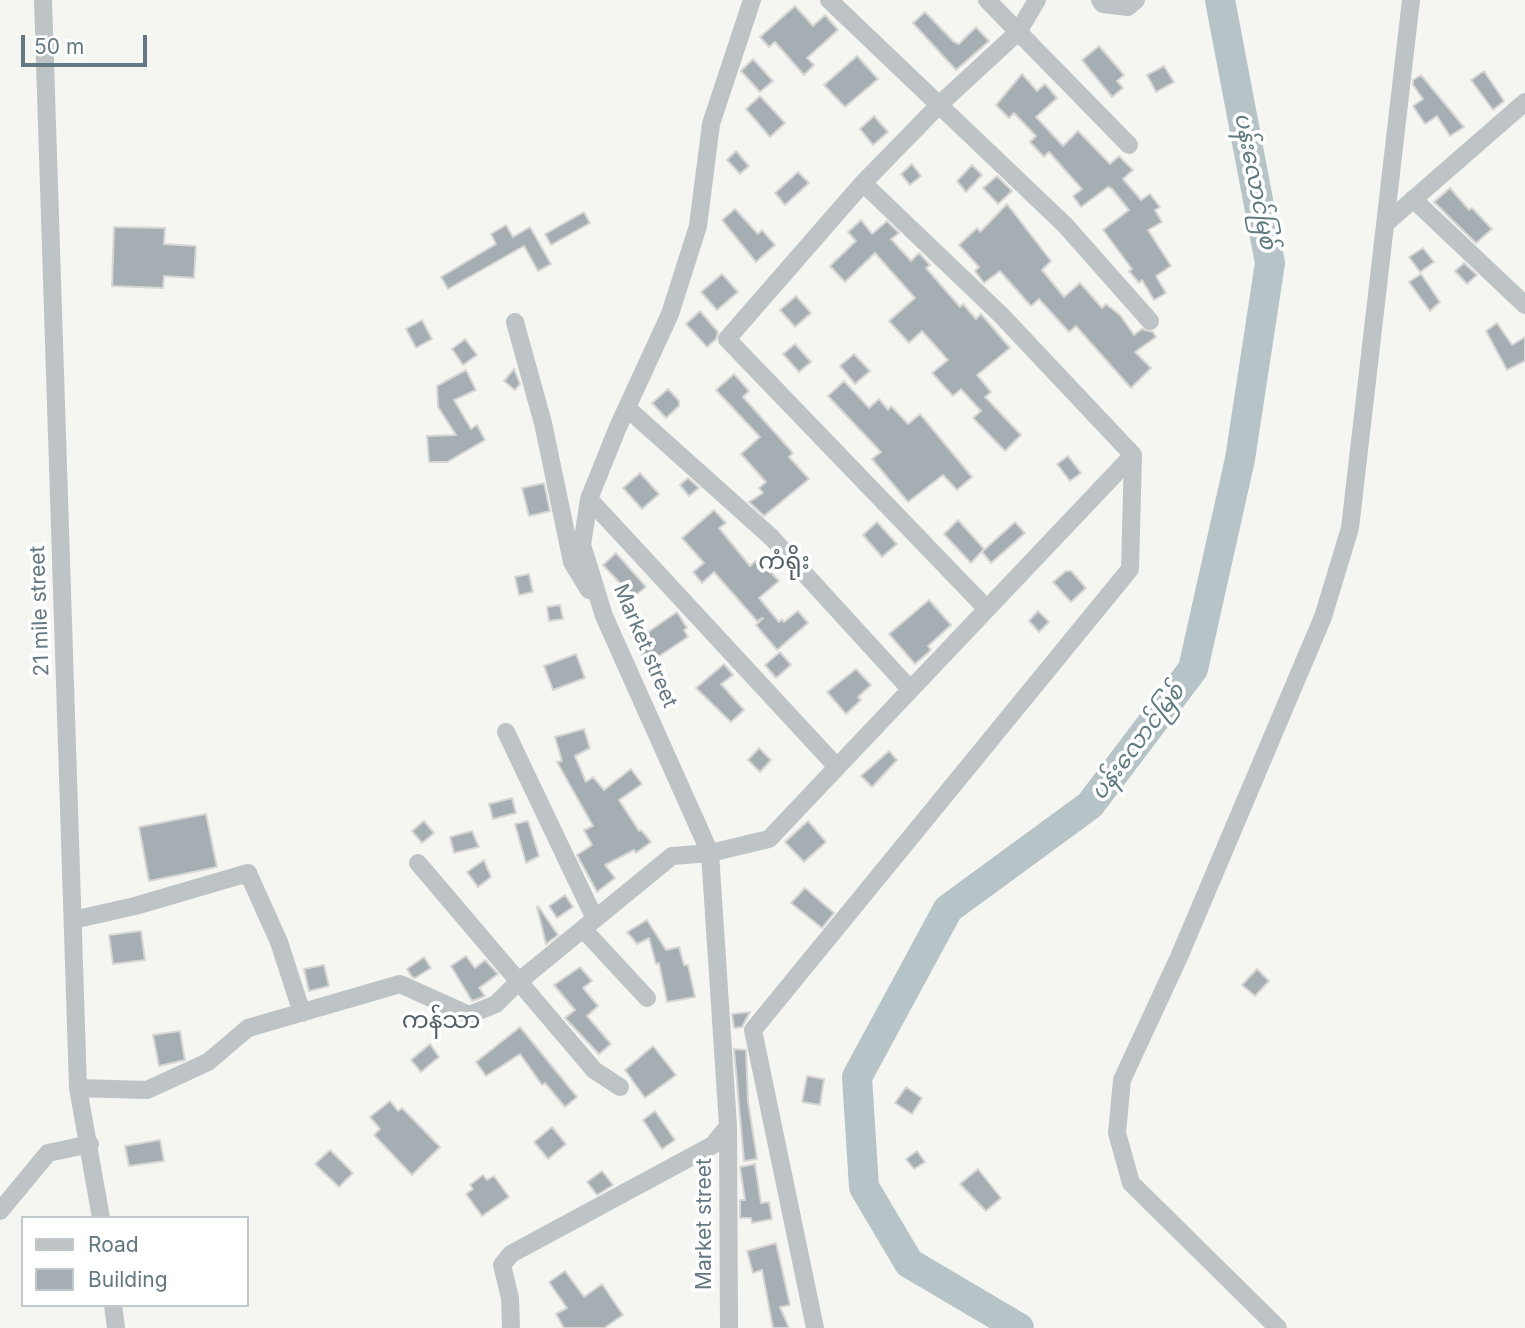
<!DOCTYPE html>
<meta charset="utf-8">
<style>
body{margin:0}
#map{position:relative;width:1525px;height:1328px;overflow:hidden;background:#f5f5f1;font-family:Inter,sans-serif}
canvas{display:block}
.legend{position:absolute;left:21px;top:1216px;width:228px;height:91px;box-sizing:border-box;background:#fff;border:2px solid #c1c9cd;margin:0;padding:9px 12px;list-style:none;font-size:21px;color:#647883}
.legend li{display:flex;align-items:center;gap:14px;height:35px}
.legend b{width:35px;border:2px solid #c1c9cd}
.scale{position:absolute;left:21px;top:35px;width:126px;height:32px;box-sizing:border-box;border:4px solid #647883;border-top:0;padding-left:9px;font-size:21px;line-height:24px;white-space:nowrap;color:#647883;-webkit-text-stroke:5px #fff;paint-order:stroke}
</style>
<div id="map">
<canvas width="1525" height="1328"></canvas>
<ul class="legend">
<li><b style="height:9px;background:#bec3c6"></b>Road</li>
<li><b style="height:19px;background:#a5afb3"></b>Building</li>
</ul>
<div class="scale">50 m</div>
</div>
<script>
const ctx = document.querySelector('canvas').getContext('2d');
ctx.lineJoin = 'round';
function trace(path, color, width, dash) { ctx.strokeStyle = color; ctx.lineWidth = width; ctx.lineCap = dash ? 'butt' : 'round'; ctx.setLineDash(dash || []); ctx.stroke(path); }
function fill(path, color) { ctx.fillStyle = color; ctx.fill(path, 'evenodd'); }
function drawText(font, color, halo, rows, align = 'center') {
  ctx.font = font + ' Inter,"Noto Sans Myanmar",sans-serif'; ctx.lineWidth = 7; ctx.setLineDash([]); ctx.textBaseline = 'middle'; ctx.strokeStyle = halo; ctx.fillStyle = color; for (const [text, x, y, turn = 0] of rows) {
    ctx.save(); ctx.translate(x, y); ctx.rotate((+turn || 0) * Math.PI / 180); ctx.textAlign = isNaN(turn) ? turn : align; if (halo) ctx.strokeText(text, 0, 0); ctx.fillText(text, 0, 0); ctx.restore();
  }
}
trace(new Path2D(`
 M1019,1328L909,1263L864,1187L857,1077L948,909L1090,805L1193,669L1240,459L1270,263L1220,0`), '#b6c4c7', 30);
const building = new Path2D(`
 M795,6L813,26L825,15L838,30L807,58L814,65L804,75L775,42L769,47L760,37Z
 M925,12L954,42L959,44L976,27L989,41L956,70L913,23Z
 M1099,46L1124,75L1117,81L1123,88L1112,97L1082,60Z
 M857,56L878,79L845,107L824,85Z
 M753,59L773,81L760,92L741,71Z
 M1164,66L1174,82L1156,92L1147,75Z
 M1484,71L1504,101L1493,110L1471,80Z
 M1022,74L1037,91L1045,84L1057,98L1036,117L1063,146L1078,131L1110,164L1119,156L1133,170L1123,179L1141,200L1150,194L1160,207L1155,210L1162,222L1148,230L1171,266L1156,276L1166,293L1154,300L1142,280L1139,283L1129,271L1132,269L1103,230L1129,210L1112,189L1108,187L1081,207L1073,196L1082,189L1049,152L1044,157L1030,142L1036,136L1014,113L1009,118L996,105Z
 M1421,75L1464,127L1450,136L1437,116L1425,124L1413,106L1423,99L1413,85V80Z
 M760,96L785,123L770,137L746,109Z
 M874,116L888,132L873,145L860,129Z
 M736,151L749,166L740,174L727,160Z
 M912,164L921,176L910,185L901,174Z
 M972,165L982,175L966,192L957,181Z
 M798,172L809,183L785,205L775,193Z
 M997,176L1012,191L998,204L983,188Z
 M1450,188L1469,210L1472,208L1492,229L1476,243L1434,202Z
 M1007,204L1051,261L1042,270L1064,297L1080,283L1102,308L1106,304L1120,315L1134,335L1142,329L1153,332L1156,337L1135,352L1151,368L1131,388L1076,326L1069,332L1039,299L1031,306L1000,271L984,283L975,271L979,267L959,245L977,228L980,232Z
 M735,209L758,234L762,230L775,245L756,262L722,220Z
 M584,212L590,223L551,245L545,234Z
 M861,220L872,234L887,221L899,233L891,239L911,261L919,253L930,265L926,268L960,307L963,304L976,319L981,314L1010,348L977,375L991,392L985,397L1021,435L1005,451L973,418L981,411L961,389L953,396L932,373L948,360L922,331L909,343L889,321L915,298L875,253L845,282L830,266L856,241L848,232Z
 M506,225L513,237L530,227L551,264L538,271L524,246L448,289L441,277L496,244L491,234Z
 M114,227L165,228L164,244L196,246L194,278L164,276L163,288L112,286Z
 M1423,248L1434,262L1420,272L1409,257Z
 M1464,263L1477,275L1467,284L1455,271Z
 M722,274L738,292L717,310L701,292Z
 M1421,274L1440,302L1430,311L1409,282Z
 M796,296L811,313L795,327L780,310Z
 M700,311L718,332L716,339L707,347L686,324Z
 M422,320L432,339L416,348L406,329Z
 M1497,323L1512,345L1525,337V361L1507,370L1486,331Z
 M465,339L477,355L463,365L452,349Z
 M795,344L811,362L799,372L783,354Z
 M854,354L870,371L855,384L840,366Z
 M514,369L520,384L515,390L504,381Z
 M466,370L476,390L454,400L471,429L477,425L485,440L447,462H429L427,436L456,435L438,407L437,386Z
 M734,374L749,391L743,397L793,453L789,457L809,479L764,516L749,502L763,493L759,488L766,482L741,454L760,437L716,390Z
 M844,381L869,408L879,399L888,410L891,406L908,424L920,414L972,477L957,490L943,475L908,502L872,459L881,452L828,396Z
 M668,389L679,401V406L666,418L652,403Z
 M1068,456L1081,473L1070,481L1057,464Z
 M640,473L659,494L642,509L623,488Z
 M688,478L699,488L689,496L680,485Z
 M544,483L550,511L529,516L522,488Z
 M714,510L726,523L719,528L750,566L758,559L779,581L759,598L779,622L782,619L784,622L798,611L808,623L777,650L756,625L763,618L757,621L714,572L702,583L693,572L704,563L682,538Z
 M958,520L984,549L971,563L944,534Z
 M877,522L897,544L882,557L863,535Z
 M1015,522L1025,533L991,563L982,552Z
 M616,553L646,587L633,597L603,565Z
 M1066,571H1071L1086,588L1071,602L1053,582Z
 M529,574L533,592L519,595L515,577Z
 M929,600L951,625L928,646L931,650L915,664L889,634Z
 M560,605L563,619L549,621L547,607Z
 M1038,611L1049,622L1039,632L1029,621Z
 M677,612L687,628L684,630L688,637L647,664L630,635L644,626L648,632Z
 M780,652L791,665L776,678L765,665Z
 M576,654L585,678L553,690L544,666Z
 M724,664L733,675L721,684L744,710L731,722L696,688Z
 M856,669L871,685L858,697L861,700L846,714L827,692Z
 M584,729L590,748L575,756L586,782L593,777L604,790L631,769L642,784L619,800L639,831L641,830L651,842L636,853L634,850L605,865L615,878L597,892L577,855L592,845L584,830L593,826L557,762L562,761L555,737Z
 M759,748L771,760L760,772L748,760Z
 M889,751L897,760L872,787L861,776Z
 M512,798L516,813L493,819L489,804Z
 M206,814L217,867L149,881L139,827Z
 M424,821L434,833L422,843L412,831Z
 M528,821L539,856L526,863L515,824Z
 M808,821L826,842L804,862L785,842Z
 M472,831L479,847L454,853L450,837Z
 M484,860L491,877L478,887L467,872Z
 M805,888L834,913L822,928L791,903Z
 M565,895L573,907L557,918L549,906Z
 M538,906L558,935L546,944L537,907Z
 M647,920L666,950L679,947L684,965H688L695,997L667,1002L659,963L656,964L649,938L637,944L627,932Z
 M141,931L145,960L113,964L109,935Z
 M466,956L475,968L485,960L498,974L479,988L485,996L472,1001L451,966Z
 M424,957L431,968L415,978L412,977L407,969Z
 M324,965L329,986L309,991L304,969Z
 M580,967L592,981L583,988L598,1006L587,1016L611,1044L599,1054L565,1018L575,1010L554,985Z
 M1257,969L1269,981L1255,996L1242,985Z
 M750,1012L742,1027L734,1028L732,1014Z
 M520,1027L577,1097L565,1107L545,1083L542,1085L520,1054L486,1076L476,1062Z
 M180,1031L185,1060L159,1066L153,1035Z
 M430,1044L439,1057L421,1072L411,1060Z
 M653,1046L676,1075L645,1098L625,1070Z
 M734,1049L746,1050L748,1101L757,1159L744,1161Z
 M807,1076L824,1079L820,1105L802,1102Z
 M906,1087L922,1098L912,1114L895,1103Z
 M390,1101L398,1111L402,1108L440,1147L412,1175L374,1135L380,1129L370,1117Z
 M655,1111L675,1140L662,1149L643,1120Z
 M552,1127L566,1144L548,1159L534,1142Z
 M160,1140L164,1161L129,1166L125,1146Z
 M330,1150L353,1173L339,1187L315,1164Z
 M917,1151L925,1162L914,1169L906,1159Z
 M755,1164L761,1203L769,1202L772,1219L752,1223L751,1218H740V1200H745L740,1167Z
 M978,1169L1001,1198L986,1211L960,1184Z
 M602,1171L613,1185L597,1195L587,1182Z
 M483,1175L487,1180L494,1176L509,1197L482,1216L466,1194L473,1189L470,1185Z
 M776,1243L790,1305L780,1307L789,1328H773L762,1270L753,1273L747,1251Z
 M565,1271L584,1297L602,1284L623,1315L604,1328H564L556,1314L567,1308L549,1282Z`);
fill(building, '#a5afb3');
trace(building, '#d7d6d4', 2);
trace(new Path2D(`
 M43,0L78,1088L101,1218
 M829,0L1065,225L1150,321
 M987,0L1129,145
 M1100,0L1103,4L1128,7L1136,0
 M863,183L727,339L986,608
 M1413,199L1525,305
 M1385,224L1525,102
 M515,322L543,423L572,562L589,590
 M627,408L771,537L910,689
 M589,499L837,767
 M506,732L595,919
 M418,863L594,1070L620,1087
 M73,920L135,906L248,873L279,942L302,1013
 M583,929L647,998
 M78,1088L147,1090L208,1062L248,1028L400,984L469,1015L496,1004L518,982L672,856L710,853L769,839L1133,455L1001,315L863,183L940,104L1018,32L1037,0
 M0,1211L48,1153L90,1144
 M113,1305L116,1328
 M511,1328L510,1298L502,1265L511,1254L713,1145L728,1126
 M729,1328L728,1126L710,853L604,616L582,545L589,499L618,427L670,314L698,226L711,124L752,0
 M815,1328L753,1030L1130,569L1133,455
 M1278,1328L1131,1183L1117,1133L1122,1080L1179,957L1323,617L1350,528L1411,0`), '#bec3c6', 18);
drawText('21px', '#647883', '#fff', [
 ["21 mile street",40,611,-92],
 ["Market street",645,646,67],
 ["Market street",705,1224,-90]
]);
drawText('italic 23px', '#5f7a80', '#fff', [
 ["ပန်းလောင်မြစ်",1255,181,79],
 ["ပန်းလောင်မြစ်",1138,742,-53]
]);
drawText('24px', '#526068', '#fff', [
 ["ကံရိုး",784,562],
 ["ကန်သာ",441,1021]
]);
</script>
